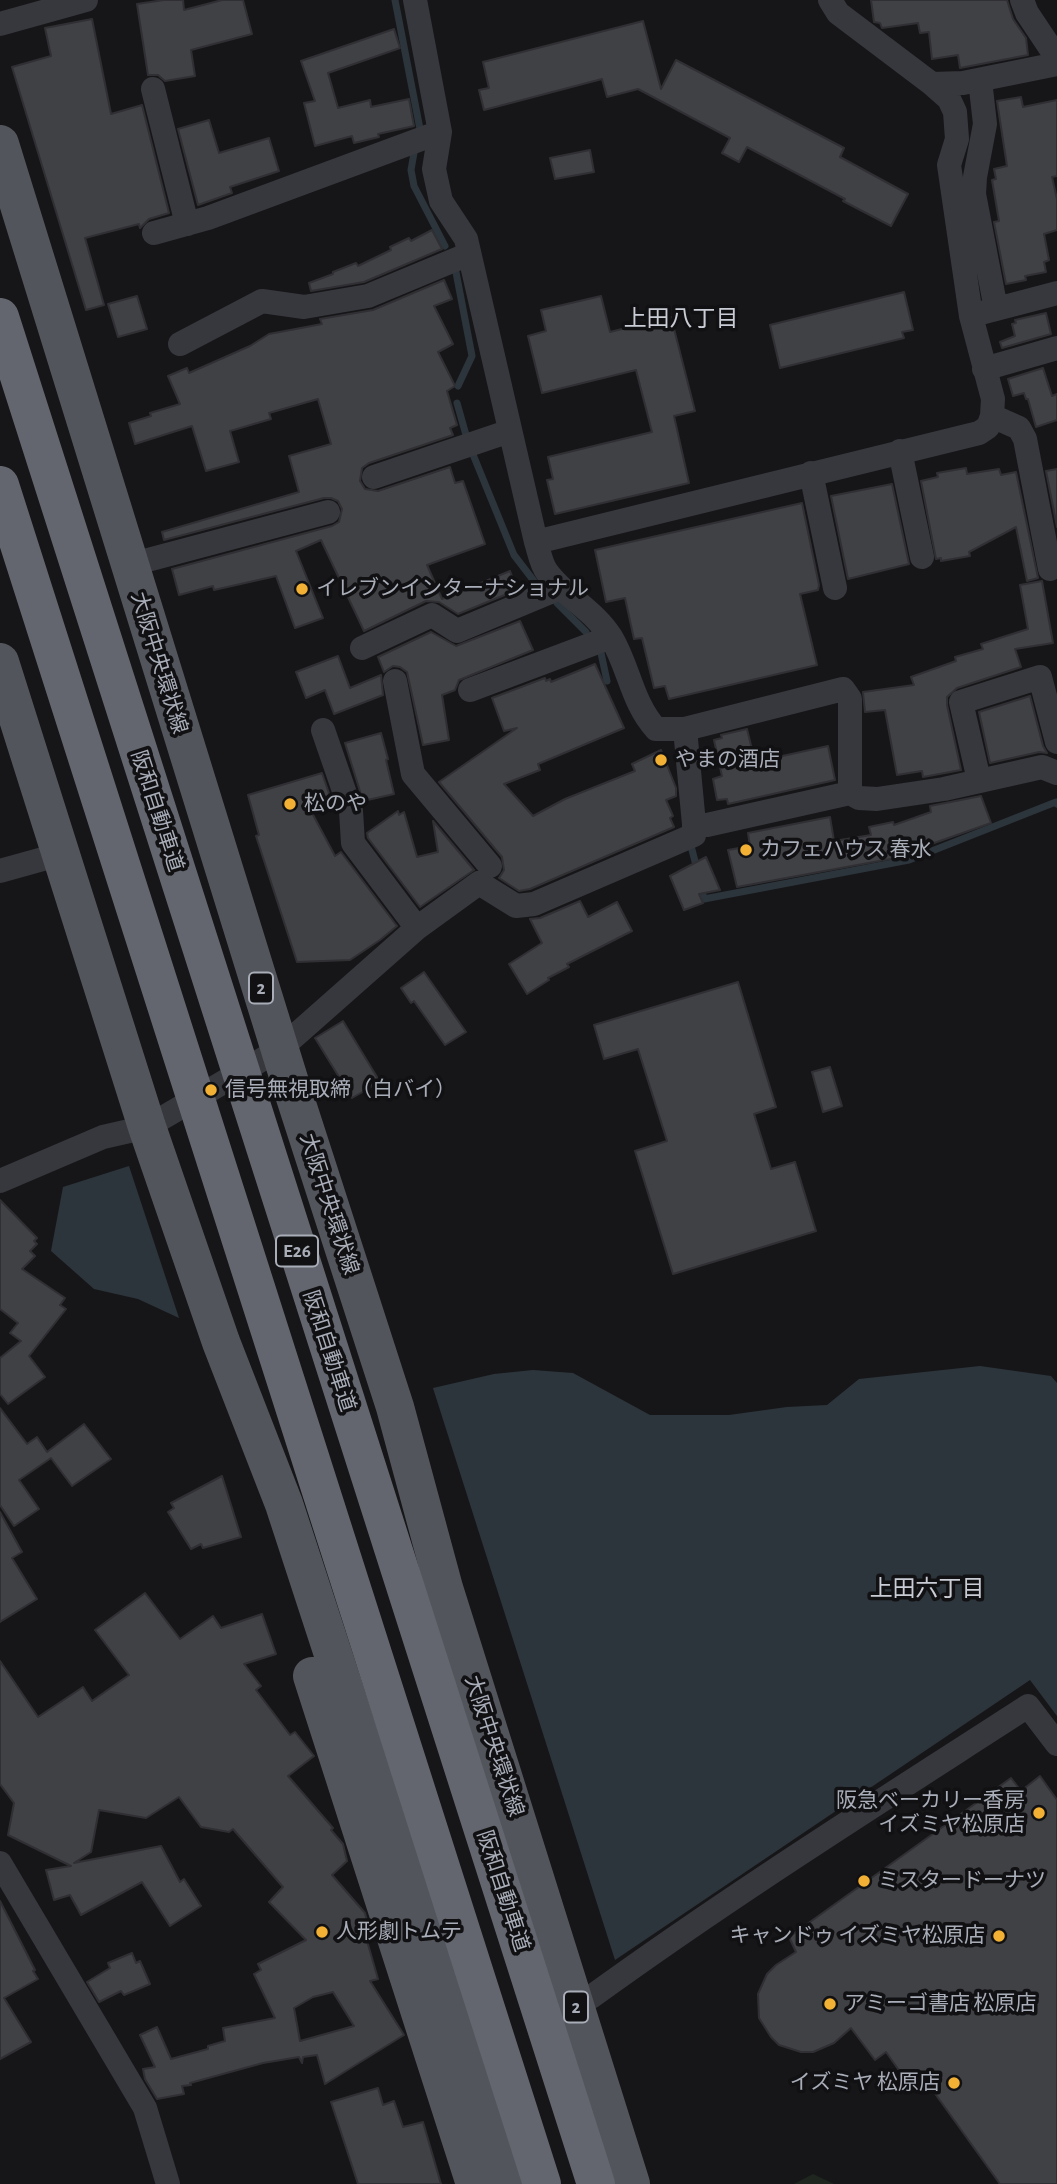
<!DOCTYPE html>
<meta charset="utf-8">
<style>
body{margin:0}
canvas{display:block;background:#161618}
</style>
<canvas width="1057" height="2184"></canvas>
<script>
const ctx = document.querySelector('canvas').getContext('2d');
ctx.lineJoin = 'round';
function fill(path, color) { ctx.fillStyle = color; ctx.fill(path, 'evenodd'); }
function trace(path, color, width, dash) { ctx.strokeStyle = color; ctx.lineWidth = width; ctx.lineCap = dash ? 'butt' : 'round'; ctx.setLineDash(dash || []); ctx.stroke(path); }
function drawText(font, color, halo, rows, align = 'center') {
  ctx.font = font + ' "Alegreya Sans","Noto Sans JP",sans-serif'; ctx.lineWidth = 7; ctx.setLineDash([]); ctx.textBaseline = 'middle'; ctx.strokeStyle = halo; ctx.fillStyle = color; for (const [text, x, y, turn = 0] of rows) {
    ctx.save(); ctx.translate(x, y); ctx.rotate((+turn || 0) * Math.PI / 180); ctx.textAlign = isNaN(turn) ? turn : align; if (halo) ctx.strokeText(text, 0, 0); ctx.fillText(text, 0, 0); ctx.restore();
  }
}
fill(new Path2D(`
 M813,2174L834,2184H794Z`), '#1e261f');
fill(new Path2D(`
 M129,1166L179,1318L138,1299L94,1289L51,1251L63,1187Z
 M980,1366L1051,1376L1057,1383V1716L1030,1680L615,1960L433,1388L494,1374L533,1370L573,1373L650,1415H729L787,1407L827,1405L859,1379Z`), '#2c353c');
trace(new Path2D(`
 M395,0L420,129
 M415,147L411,170L414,186L445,246
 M455,267L472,356L458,386
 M457,403L466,435
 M472,452L514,555L537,585
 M557,603L586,632
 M601,653L607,681
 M691,846L697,869
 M700,884L704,899L909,860L1056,802L1057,804`), '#2c353c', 7);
const building = new Path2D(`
 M164,0H183L184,10L222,0H243L252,34L191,50L195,76L165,81L158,75H148L137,4Z
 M871,0H1007L1013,19L1026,38L1028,55L960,68L958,55L932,59L929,32L920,33L918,23L882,28L880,23L874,22Z
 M92,19L111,114L142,105L169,213L149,219L140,228L139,224L85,238L104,305L86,310L12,67L51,56L45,28Z
 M643,21L661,89L676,60L844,148L840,157L908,194L891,226L843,201L845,199L747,147L739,162L722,153L730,138L638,89L607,97L602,79L484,110L479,90L489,88L483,62Z
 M394,29L400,48L328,73L338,108L370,100L371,107L409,99L414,126L378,134L379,137L354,143L352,136L315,146L304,103L315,101L301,61Z
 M1021,97L1023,107L1057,100V176L1052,177L1057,199V230L1044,234L1049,260L1044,262L1046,272L1025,276L1026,280L1006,284L994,222L999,221L992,180L996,179L994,169L1007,166L997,101Z
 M209,120L219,153L269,138L279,171L230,187L232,193L198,205L178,129Z
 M590,150L594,172L555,179L550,158Z
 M432,230L442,249L364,282L311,291L309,283L333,274V272L356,263L358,266L391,250L390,247L409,238L411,241Z
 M444,280L452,299L434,306L453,344L438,352L455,386L447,391L457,425L450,428L453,435L369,463L362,468L360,481L365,489L378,491L450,467L455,483L463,481L485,544L427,565L442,599L510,571L517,590L458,614L439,602L426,601L364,631L321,540L296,551L323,618L295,628L276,576L214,590L213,586L179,595L172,569L332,526L339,522L342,509L338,501L331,498H324L164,540L162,532L299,492L289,456L331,444L318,399L269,413L271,419L230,431L239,462L206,471L192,426L135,444L129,423L151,416L150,413L180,404L168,376L187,368L189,373L250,346L269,334L322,324L320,319L373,310Z
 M904,292L913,330L902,332L904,338L780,368L770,325Z
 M137,296L147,329L118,337L108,304Z
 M601,296L610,332L671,317L695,411L674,416L689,483L555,514L547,480L553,479L548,457L652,432L636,370L542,393L528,336L546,331L541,310Z
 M1046,313L1051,334L1002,348L1000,342L1015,336L1012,324L1016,323L1015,320Z
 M1043,368L1052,396L1057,394V420L1036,427L1028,399H1026L1024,393L1013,396L1008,379Z
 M966,468L967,474L999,469L1001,475L1016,472L1038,578L1027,581L1016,527L969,552L970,556L941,561V558L936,559L921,481L938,477L937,473Z
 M1057,469V527L1046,471Z
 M892,484L909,564L848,579L831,496Z
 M802,503L819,585L818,590L800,594L817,665L669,699L665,686L654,688L642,638L634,639L625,598L606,602L595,550Z
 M1042,581L1053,643L1015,649L1021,667L957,688L947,697V705L961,770L923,777L922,771L897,775L885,710L865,712L863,692L914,685L911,677L956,661L955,657L983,649L981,644L1028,629L1020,585Z
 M520,621L533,650L459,680L455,690L442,695L449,740L423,745L407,672L400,667L393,666L384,672L378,657L431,632L456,646Z
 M338,656L350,688L381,675L383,695L334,714L325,690L306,698L296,672Z
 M595,664L624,728L538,764L540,770L504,784L533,816L565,799L635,771L632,764L661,750L676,788V796L666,800L673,816L670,818L674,827L530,889L519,891L499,878L504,870L502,857L439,782L517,728L504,731L492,698L545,678L546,681L550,679L551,682Z
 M1030,696L1043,746L1047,753L1039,752L990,763L979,712Z
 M747,729L755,762L828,746L835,780L728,804L727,799L717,800L713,779L722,776L714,740L722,738L721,735Z
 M381,733L388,759L386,760L394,794L363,801L345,743Z
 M322,773L333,805L311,811L335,856L341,852L397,926L380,940L350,960L297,962L256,836L259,835L248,795Z
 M981,796L991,823L900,855L901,857L737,887L728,850L750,846L748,833L830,817L834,841L871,835L869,827L893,822L894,825L931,812L930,806Z
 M398,811L399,815L404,812L417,857L438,852L433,821L474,870L420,907L368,838L367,833Z
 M706,857L720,890L699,894L703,903L684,910L670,876Z
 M580,901L588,917L617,902L632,931L567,964L569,967L548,978L549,980L527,994L509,964L542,943L530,919L540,918Z
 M424,972L466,1032L445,1045L414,1001L411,1003L401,988Z
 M738,982L776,1107L754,1114L771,1169L795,1162L816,1231L673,1274L635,1151L667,1141L638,1049L604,1059L594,1025Z
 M343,1021L380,1082L352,1098L315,1038Z
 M830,1067L842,1106L823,1112L812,1072Z
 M0,1200L37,1238L34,1241L37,1244L30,1251L35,1256L22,1269L65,1298L60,1305L66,1309L29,1356L45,1377L8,1404L0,1394V1358L21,1341L10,1333L18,1323L0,1309Z
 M0,1408L27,1444L37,1437L47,1452L84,1424L111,1459L72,1486L51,1458L19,1480L39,1509L14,1526L0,1505Z
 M222,1476L241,1537L203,1548L201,1544L191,1549L168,1512L174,1508L171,1503Z
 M0,1512L22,1552L12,1558L37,1599L0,1622Z
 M145,1593L180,1639L213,1616L221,1628L262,1614L276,1654L244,1664L261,1686L256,1690L290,1735L295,1732L314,1756L288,1776L333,1828L331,1830L343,1844L347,1861L332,1875L365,1913L370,1933L365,1934L378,1979L370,1981L404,2035L325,2084L317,2055L303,2057L302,2063L299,2057L263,2063L190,2083L191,2085L182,2086L184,2094L157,2099L145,2079L143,2069L155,2067L140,2035L157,2027L171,2059L208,2049V2046L225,2041L223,2028L275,2018L254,1974L261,1970L258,1964L306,1940L269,1902L283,1887L233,1829L229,1832L201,1827L179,1797L146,1818L99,1810L91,1852L74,1863L161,1846L180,1882L184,1879L201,1906L170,1926L142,1882L81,1915L70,1895L54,1900L46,1870L71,1866L8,1835L14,1803L0,1784V1661L38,1717L83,1687L92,1701L129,1675L95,1630ZM333,1992L354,2026L300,2041L294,2008L313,1997Z
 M1040,1776L1057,1800V2184H1000L926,2081L913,2090L886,2052L875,2060L851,2028L834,2043L813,2052H801L779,2045L771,2037L759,2018L758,1994L767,1974L776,1965L796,1952L789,1937L1011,1778L1021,1791Z
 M0,1901L35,1970L33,1971L38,1979L4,1998L31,2042L0,2059Z
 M132,1953L136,1963L140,1961L150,1984L124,1995L121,1991L99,2002L87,1982L110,1968L108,1963Z
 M378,2088L383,2105L394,2101L403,2127L423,2122L441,2184H358L331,2102Z`);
fill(building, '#404145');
trace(building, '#303034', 2);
trace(new Path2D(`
 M415,0L440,132L434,169L441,201L466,239L536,542C539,551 541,564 547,572C565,597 594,610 611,637C629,667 632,703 656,729H685L694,824L707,825L850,793L859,798L877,799L944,789L1042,767L1057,773
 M1022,0L1027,13L1057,58
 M0,24L86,0
 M980,80L985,124L975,177L974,194L996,309
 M932,84L963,83L1057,64
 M153,89L187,224
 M154,233L208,218L440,132
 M981,313L1057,293
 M180,344L262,301L304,307L368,296L469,254
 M984,369L1057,348
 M992,416L1019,428L1025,439L1050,569
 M900,451L922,557
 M811,473L835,588
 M374,477L510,431
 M536,542L979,433L988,427L992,416L993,399L971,316L949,165L957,139L955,112L949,99L932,84L838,13L830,0
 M129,565L328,512
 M362,648L432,615L457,631L560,588
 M395,681L413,774L490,866
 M470,690L611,637
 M685,729L843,689L850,699V793
 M323,730L351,811L353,843L417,928
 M979,780L961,702L1040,677L1057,742
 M0,871L61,854
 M0,1181L103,1137L147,1127L280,1049L417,928L479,883L516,906L534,904L694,835V824
 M0,1863L145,2108L168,2184
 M591,1997C733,1894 881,1801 1028,1706L1057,1744`), '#37383d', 24);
trace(new Path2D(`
 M0,144L289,1079L395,1407L444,1588L631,2184
 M0,662L147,1127L221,1342L284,1504L506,2184
 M312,1676L475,2184`), '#53555c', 38);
trace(new Path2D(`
 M0,317L596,2184
 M0,485L542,2184`), '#63666e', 38);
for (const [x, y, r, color] of [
 [302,589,7,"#f2b134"],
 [661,760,7,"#f2b134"],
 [290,804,7,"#f2b134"],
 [746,850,7,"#f2b134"],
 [211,1090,7,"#f2b134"],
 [1039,1813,7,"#f2b134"],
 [864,1881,7,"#f2b134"],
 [322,1932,7,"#f2b134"],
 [999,1936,7,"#f2b134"],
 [830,2004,7,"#f2b134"],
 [954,2083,7,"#f2b134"]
]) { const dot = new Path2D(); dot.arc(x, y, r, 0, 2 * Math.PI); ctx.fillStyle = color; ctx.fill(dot); trace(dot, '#111113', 2.5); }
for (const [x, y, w] of [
 [261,988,24],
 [297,1251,42],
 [576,2007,24]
]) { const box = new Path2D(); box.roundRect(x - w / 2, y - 15.5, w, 31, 5); ctx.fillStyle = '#111113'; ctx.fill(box); trace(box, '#a8adb8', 2); }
drawText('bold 19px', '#a8adb8', null, [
 ["2",261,988],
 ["E26",297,1251],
 ["2",576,2007]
]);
drawText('21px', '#a8adb8', '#111113', [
 ["イレブンインターナショナル",316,589],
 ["やまの酒店",675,760],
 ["松のや",304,804],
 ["カフェハウス 春水",760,850],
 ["信号無視取締（白バイ）",225,1090],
 ["阪急ベーカリー香房",1025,1801,"right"],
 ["イズミヤ松原店",1025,1825,"right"],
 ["ミスタードーナツ",878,1881],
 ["人形劇トムテ",336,1932],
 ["キャンドゥ イズミヤ松原店",985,1936,"right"],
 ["アミーゴ書店 松原店",844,2004],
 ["イズミヤ 松原店",940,2083,"right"]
], 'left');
drawText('21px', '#a8adb8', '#111113', [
 ["大阪中央環状線",159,663,73],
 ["阪和自動車道",157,811,72],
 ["大阪中央環状線",329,1204,72],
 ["阪和自動車道",329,1351,72],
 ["大阪中央環状線",494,1746,72],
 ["阪和自動車道",503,1891,72]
]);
drawText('23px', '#c9ccd4', '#111113', [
 ["上田八丁目",681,319],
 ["上田六丁目",927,1589]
]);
</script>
